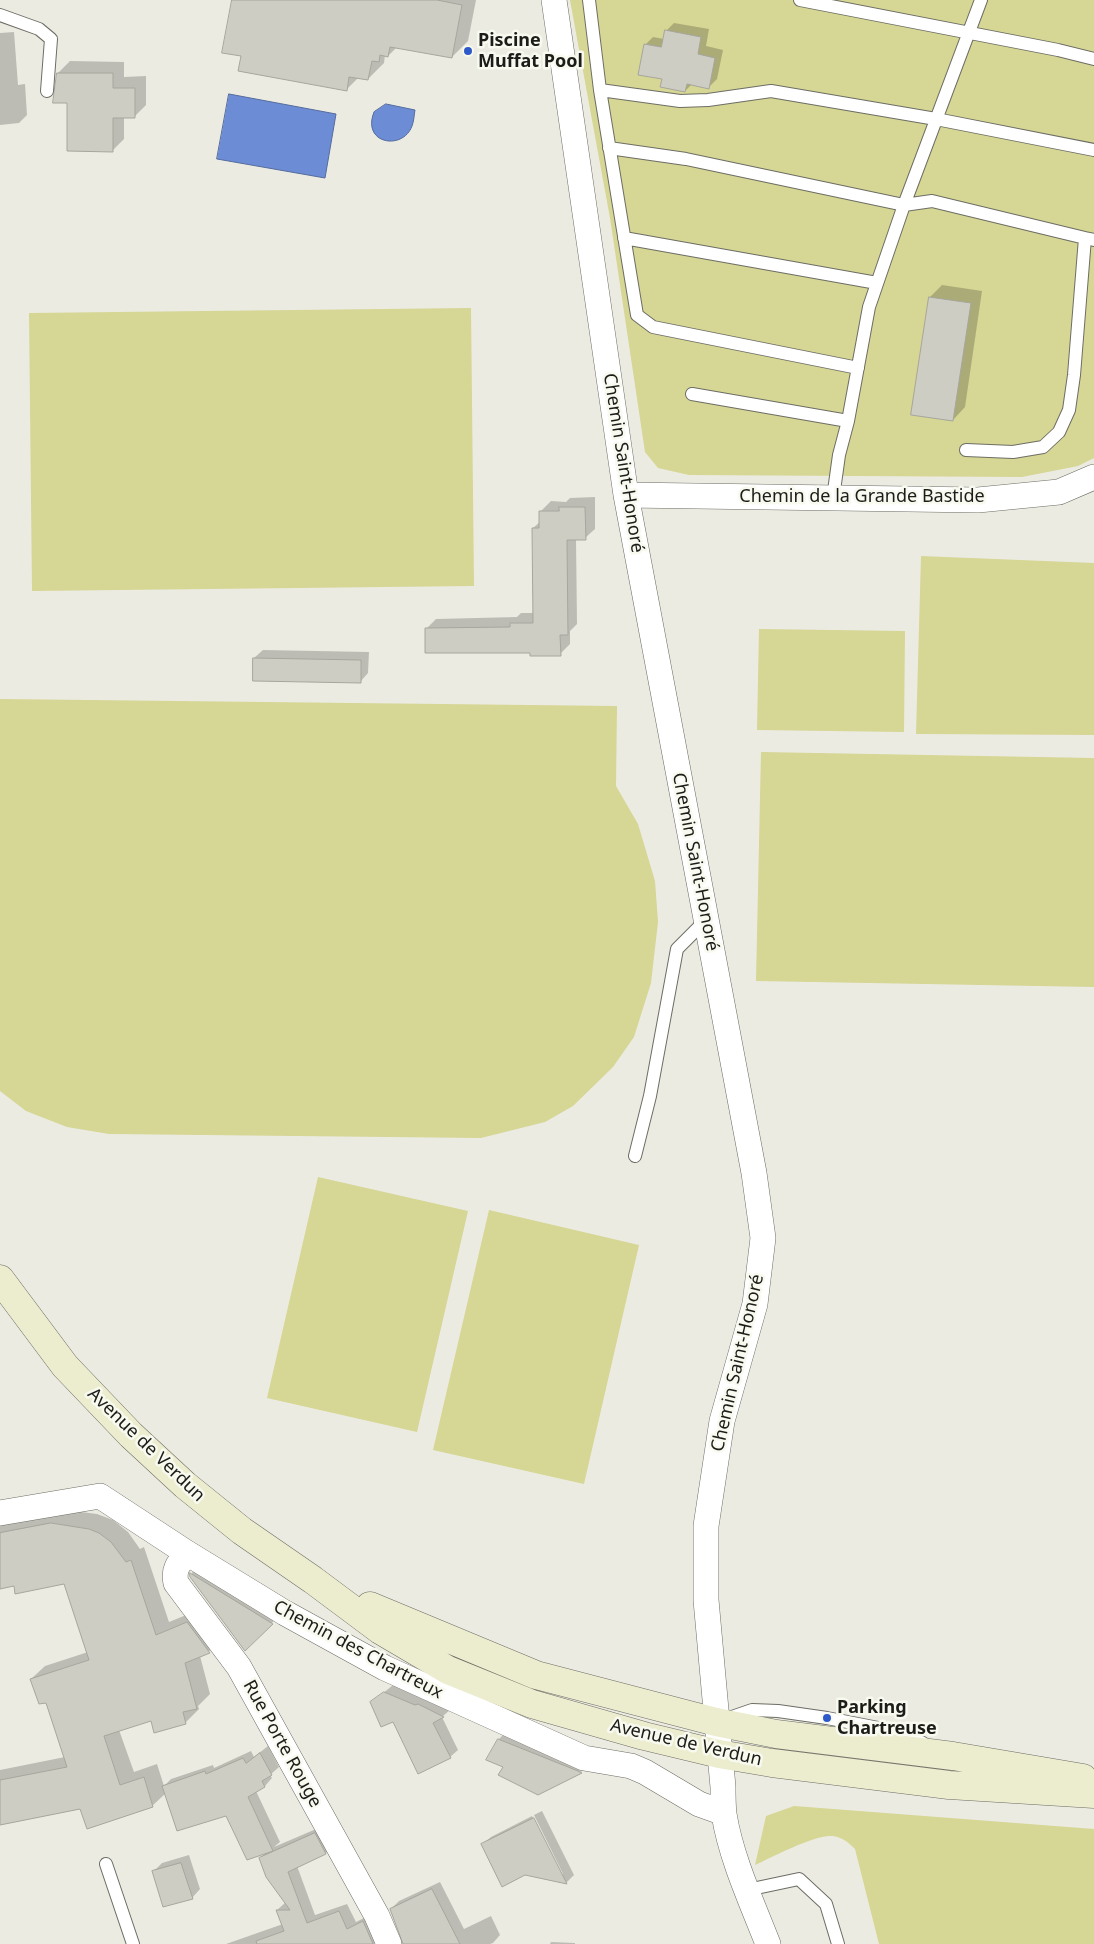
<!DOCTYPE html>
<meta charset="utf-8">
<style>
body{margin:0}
canvas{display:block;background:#ebebe2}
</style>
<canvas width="1094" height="1944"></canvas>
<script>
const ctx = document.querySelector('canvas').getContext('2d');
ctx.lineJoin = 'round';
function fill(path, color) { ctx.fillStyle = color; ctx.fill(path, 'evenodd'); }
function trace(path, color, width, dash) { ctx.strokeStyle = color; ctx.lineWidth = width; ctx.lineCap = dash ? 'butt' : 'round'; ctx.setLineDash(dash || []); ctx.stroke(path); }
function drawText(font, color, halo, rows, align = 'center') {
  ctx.font = font + ' "Noto Sans",sans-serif'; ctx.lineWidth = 5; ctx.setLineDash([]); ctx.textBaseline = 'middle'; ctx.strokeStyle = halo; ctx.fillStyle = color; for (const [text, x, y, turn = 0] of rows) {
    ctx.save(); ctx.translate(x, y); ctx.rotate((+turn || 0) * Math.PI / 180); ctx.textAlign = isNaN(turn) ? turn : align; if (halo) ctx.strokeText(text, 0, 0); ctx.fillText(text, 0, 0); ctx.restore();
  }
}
fill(new Path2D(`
 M570,0H1094V458L1078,466L1022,477L689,475L658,468L645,452L610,218Z
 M471,308L474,586L32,591L29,313Z
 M921,556L1094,563V735L916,734Z
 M759,629L905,631L904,732L757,730Z
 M0,699L617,706L616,786L638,824L655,881L658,922L651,983L634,1037L613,1067L573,1106L545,1122L481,1138L109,1134L67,1127L26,1111L0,1091Z
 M761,752L1094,758V987L756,981Z
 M318,1177L468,1211L417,1432L267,1398Z
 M489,1210L639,1245L584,1484L433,1450Z
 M794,1806L1094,1829V1944H879L855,1849C848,1842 842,1837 832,1836C816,1834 772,1857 755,1865L766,1816Z`), '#d6d695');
const water = new Path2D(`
 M229,94L336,114L325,178L217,159Z
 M386,104L415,110C414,115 414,121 412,126C403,151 361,144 374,112Z`);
fill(water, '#6c8dd6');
trace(water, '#546b9d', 1);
fill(new Path2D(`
 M233,0H476L468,41L452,57L397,47L388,56L385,55L384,63L368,79L359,77L346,90L243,55Z
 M674,23L709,29L706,46L723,50L717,79L709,87L692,84L685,91L663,78L645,45L653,37L664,39L666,31Z
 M14,32L18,85L25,84L27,115L19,123L0,125V33Z
 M70,61L124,62V77L146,76V105L134,117H124V139L112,151L68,102L58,73Z
 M942,285L982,291L965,407L953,420L930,297Z
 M595,497V529L585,538H576L577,624L570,631V644L560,654L531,652L426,629L436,619L517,617L521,613H534L533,528L541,521V511L551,501L566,502L570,498Z
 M263,650L369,652L368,673L360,682L254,658Z
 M66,1510L97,1514L113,1520L128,1532L140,1549L144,1547L169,1622L201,1609L223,1638L209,1651L200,1656L210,1694L198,1706L199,1709L185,1723L152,1719L119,1730L134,1772L157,1764L164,1786L171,1779L213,1765L214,1768L251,1751L254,1757L268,1746L279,1767L270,1775L272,1778L265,1786L256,1791L280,1842L274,1847L323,1826L334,1845L326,1853L297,1866L315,1915L347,1904L356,1922L372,1914L382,1937L374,1944H226L283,1924L277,1910L286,1902L260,1859L267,1851L227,1815L166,1793L152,1806L81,1808L0,1824V1770L65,1757L47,1701L31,1679L45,1666L88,1652L65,1582L15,1584L0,1587V1523Z
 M199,1565L280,1615L245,1649L191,1577L192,1573Z
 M393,1685L451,1709L442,1717L458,1750L450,1757L394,1720L371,1703Z
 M507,1731L589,1764L582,1771L538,1793L505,1766L499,1739Z
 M542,1811L574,1875L566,1883L483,1844L491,1837L532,1816L560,1874H563L534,1815Z
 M189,1855L200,1889L192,1898L154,1871L162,1863Z
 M440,1882L464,1929L491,1916L500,1935L493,1943L490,1944H404L391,1909L399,1901Z
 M551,1942L575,1943V1944H550Z`), '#0003');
const building = new Path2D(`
 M232,0H437L462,5L452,58L390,47L388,57L380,55L379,62L372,61L368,80L349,77L347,91L238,71L241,56L222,53Z
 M665,30L701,37L698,54L715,58L709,89L687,84L685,92L660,87L662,79L638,75L644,44L661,47Z
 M57,73H113V88H135V118H113V152L67,151V103H53Z
 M929,297L971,303L953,421L911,415Z
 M559,507H585L586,540H567L568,635H560L561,656H530V653H425V628L510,627V623H533L532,528H539V511H559Z
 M253,658L361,660V683L253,681Z
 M51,1523L89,1529L99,1533L111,1542L126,1562L131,1560L156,1635L187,1622L210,1653L185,1663L197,1709L183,1712L186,1724L154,1733L151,1721L104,1736L120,1785L144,1777L153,1807L87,1829L80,1809L0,1825V1780L67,1767L46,1703L39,1704L30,1679L89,1660L64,1584L15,1594L14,1586L0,1589V1533Z
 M190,1573L273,1624L245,1651L190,1577Z
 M384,1692L415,1705L418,1704L444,1717L433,1723L451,1758L418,1774L393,1722L381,1727L370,1702Z
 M498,1739L578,1771L582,1773L538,1795L498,1775L503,1767L486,1760Z
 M260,1753L272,1775L262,1781L265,1787L248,1797L273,1851L247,1860L226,1816L177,1831L162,1786L205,1771L206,1774L243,1758L246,1763Z
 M534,1818L567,1884L525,1875L502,1887L481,1844Z
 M315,1833L326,1854L288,1872L307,1923L339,1911L347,1929L363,1921L373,1944H257L256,1941L284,1931L276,1910H290L266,1877L259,1858Z
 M181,1863L193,1899L163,1907L152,1871Z
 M432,1889L460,1944H403L390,1909Z`);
fill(building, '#cdcdc4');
trace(building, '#a6a69d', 1);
const service = new Path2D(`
 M589,0L600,90L637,315L653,327L858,368
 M800,0L1058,50L1094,59
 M0,15L39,29L51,39L47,91
 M600,90L680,101L708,100L771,91L936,119L1094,150
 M609,148L686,159L904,205L932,201L1085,238
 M624,238L877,283
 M692,394L848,421
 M966,450L1013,452L1043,447L1059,432L1069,410L1074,375L1085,238L1094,240
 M833,498L839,455L848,421L869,307L904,205L981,0
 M635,1156L650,1096L677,949L706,920
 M726,1719L752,1710L778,1711L827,1718L899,1732L923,1743
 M106,1864L133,1944
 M747,1890L799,1879L826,1904L838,1944`);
const minor = new Path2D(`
 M554,0L626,495L754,1173L763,1238L755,1304L722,1421L706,1526V1600L723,1787C723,1796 723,1805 724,1814C731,1858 752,1903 768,1944
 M626,495L978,500L1059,492L1094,477
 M0,1513L100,1496L187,1553L285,1613L385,1668L584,1758L631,1766L645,1772L699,1804L724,1813
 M187,1553C178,1564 173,1570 176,1583L239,1667L377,1916L389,1944`);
const secondary = new Path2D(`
 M0,1279L65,1366L131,1435L185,1485L242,1531L313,1580L380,1630L448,1670L532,1704L644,1736L719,1754L772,1763L949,1785L1094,1794
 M370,1606L536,1675L716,1722L776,1734L953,1756L1083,1778`);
trace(service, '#6d6d65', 14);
trace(minor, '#6d6d65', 26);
trace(secondary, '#6d6d65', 29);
trace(service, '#fff', 12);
trace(minor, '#fff', 25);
trace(secondary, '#ececce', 28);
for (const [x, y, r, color] of [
 [468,51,5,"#2e59c8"],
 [827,1718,5,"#2e59c8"]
]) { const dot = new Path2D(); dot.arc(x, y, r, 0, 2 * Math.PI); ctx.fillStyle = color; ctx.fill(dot); trace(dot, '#f8f9ef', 2); }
drawText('bold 18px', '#1c1c19', '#f8f9ef', [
 ["Piscine",478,41],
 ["Muffat Pool",478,62],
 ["Parking",837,1708],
 ["Chartreuse",837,1729]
], 'left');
drawText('18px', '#1c1c19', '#f8f9ef', [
 ["Chemin Saint-Honoré",623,463,81],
 ["Chemin de la Grande Bastide",862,497],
 ["Chemin Saint-Honoré",695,862,79],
 ["Chemin Saint-Honoré",738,1363,-77],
 ["Avenue de Verdun",146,1445,44],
 ["Chemin des Chartreux",358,1650,28],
 ["Avenue de Verdun",686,1743,13],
 ["Rue Porte Rouge",282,1744,61]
]);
</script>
